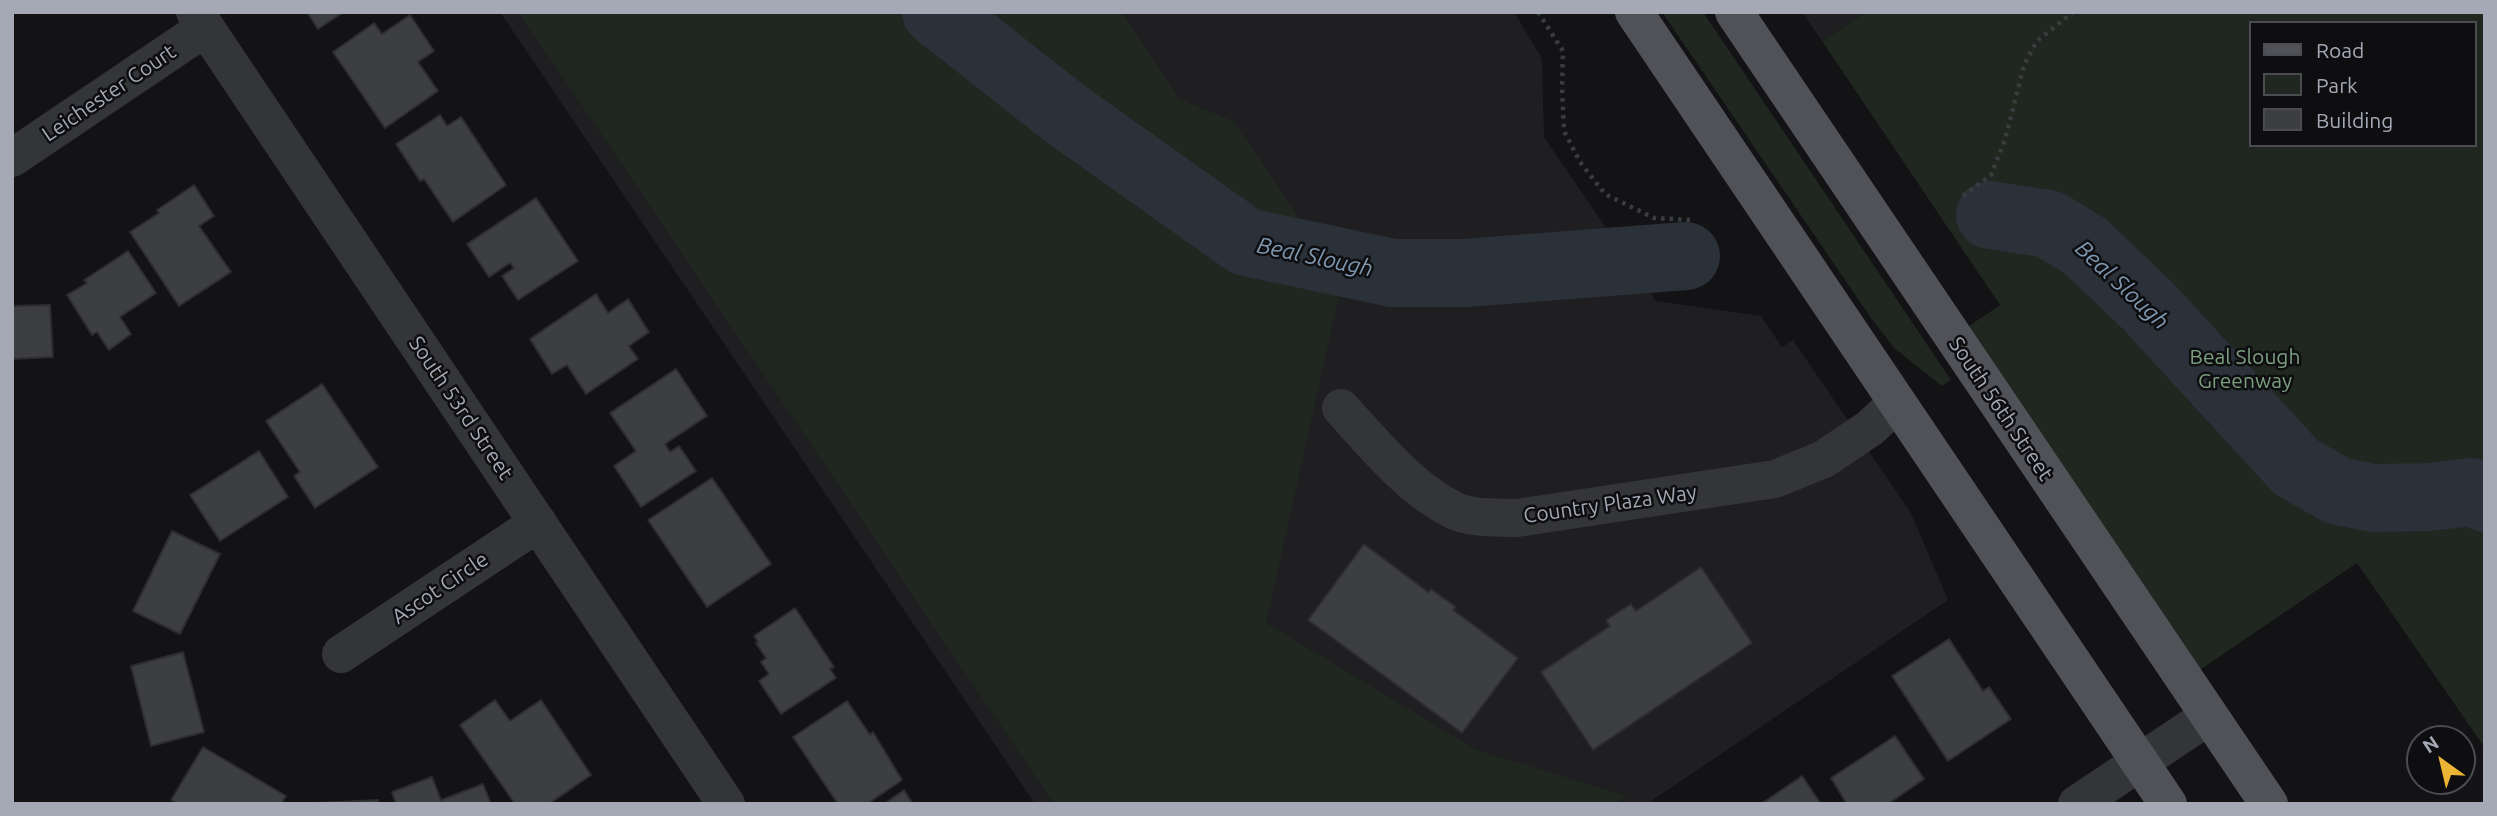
<!DOCTYPE html>
<style>
body{margin:0}
#map{position:relative;width:2497px;height:816px;overflow:hidden;background:#131315;font-family:Ubuntu,sans-serif}
canvas{display:block}
.frame{position:absolute;inset:0;border:14px solid #a5a9b5;pointer-events:none}
.legend{position:absolute;left:2249px;top:21px;width:228px;height:126px;box-sizing:border-box;background:#0e0e10;border:2px solid #4a4c52;margin:0;padding:9px 12px;list-style:none;font-size:21px;color:#a5a9b5}
.legend li{display:flex;align-items:center;gap:14px;height:35px}
.legend b{width:35px;border:2px solid #4a4c52}
.north{position:absolute;left:2406px;top:725px;width:70px;height:70px;box-sizing:border-box;background:#0e0e10;border:2px solid #4a4c52;border-radius:50%;rotate:326deg;font-size:19px;font-weight:700;line-height:28px;text-align:center;color:#a5a9b5}
.north::after{content:'';display:block;margin:auto;width:24px;height:32px;background:#ecb434;clip-path:polygon(50% 0,100% 100%,50% 72%,0 100%)}
</style>
<div id="map">
<canvas width="2497" height="816"></canvas>
<div class="frame"></div>
<ul class="legend">
<li><b style="height:9px;background:#505258"></b>Road</li>
<li><b style="height:19px;background:#1f2720"></b>Park</li>
<li><b style="height:19px;background:#3d3e42"></b>Building</li>
</ul>
<div class="north">N</div>
</div>
<script>
const ctx = document.querySelector('canvas').getContext('2d');
ctx.lineJoin = 'round';
function fill(path, color) { ctx.fillStyle = color; ctx.fill(path, 'evenodd'); }
function trace(path, color, width, dash) { ctx.strokeStyle = color; ctx.lineWidth = width; ctx.lineCap = dash ? 'butt' : 'round'; ctx.setLineDash(dash || []); ctx.stroke(path); }
function drawText(font, color, halo, rows, align = 'center') {
  ctx.font = font + ' Ubuntu,sans-serif'; ctx.lineWidth = 5; ctx.setLineDash([]); ctx.textBaseline = 'middle'; ctx.strokeStyle = halo; ctx.fillStyle = color; for (const [text, x, y, turn = 0] of rows) {
    ctx.save(); ctx.translate(x, y); ctx.rotate((+turn || 0) * Math.PI / 180); ctx.textAlign = isNaN(turn) ? turn : align; if (halo) ctx.strokeText(text, 0, 0); ctx.fillText(text, 0, 0); ctx.restore();
  }
}
fill(new Path2D(`
 M500,12H1514L1542,59L1544,137L1656,301L1761,316L1782,347L1793,340L1911,513L1948,600L1647,804H1035Z
 M1802,12H1866L1822,41Z`), '#1f1f21');
fill(new Path2D(`
 M519,12H1121L1179,99L1233,121L1342,281L1266,623L1476,750L1627,796L1616,804H1054Z
 M1662,12H1703L1951,380L1942,386L1894,348L1871,318Z
 M1866,12H2485V748L2357,563L2185,680L1953,337L2000,305L1822,41ZM2250,23H2474V145H2250Z`), '#1f2720');
trace(new Path2D(`
 M936,12L1067,115L1246,242L1393,273H1465L1686,256
 M1990,215L2049,224L2085,246L2148,306L2296,467L2338,491L2374,498L2429,497L2472,492L2485,498`), '#2a3138', 68);
const building = new Path2D(`
 M307,12H344L318,29Z
 M410,15L434,51L418,62L438,91L385,128L333,52L374,23L382,34Z
 M440,115L447,126L461,117L506,185L453,222L424,179L420,181L396,144Z
 M194,185L214,216L199,226L231,272L179,306L130,232L159,213L157,210Z
 M536,198L578,261L518,300L502,276L514,268L510,263L489,277L467,244Z
 M128,251L156,293L120,317L131,334L109,350L97,332L92,335L67,295L87,283L84,280Z
 M596,294L608,313L628,299L649,332L629,346L638,359L586,394L567,365L552,374L530,339Z
 M50,305L53,357L12,359V306Z
 M676,369L707,416L665,444L670,452L679,446L696,471L641,507L614,466L636,451L610,413Z
 M322,384L378,467L315,508L294,476L300,472L266,421Z
 M259,451L288,497L220,541L190,495Z
 M712,478L771,564L707,607L648,520Z
 M172,531L220,554L180,634L133,611Z
 M1364,544L1428,592L1431,589L1456,607L1453,610L1518,658L1462,733L1308,620Z
 M1701,567L1752,643L1593,750L1541,672L1610,626L1606,620L1631,604L1636,611Z
 M795,608L834,667L830,669L836,678L781,714L759,681L769,674L761,662L766,658L756,643L758,642L754,636Z
 M1949,639L1983,691L1989,687L2011,719L1948,761L1892,676Z
 M183,652L204,732L151,746L131,666Z
 M495,700L510,721L541,700L591,775L549,804H515L460,725Z
 M847,701L870,735L873,732L902,780L867,804H838L793,737Z
 M1895,736L1924,779L1888,804H1847L1831,778Z
 M203,747L286,796L281,804H178L171,800Z
 M1802,776L1821,804H1761Z
 M432,777L441,800L483,784L491,804H396L392,792Z
 M904,790L913,804H884Z
 M378,800V804H297Z`);
fill(building, '#3d3e42');
trace(building, '#2d2d30', 2);
trace(new Path2D(`
 M1538,12L1563,51L1562,88L1564,131L1580,162L1605,194L1654,218L1690,220
 M1963,196L1991,175L2005,140L2024,65L2037,41L2073,12`), '#3a3c40', 4.5, [3.5, 5]);
trace(new Path2D(`
 M195,12L726,804
 M12,158L205,28
 M1341,408C1374,444 1408,487 1453,510C1471,519 1497,517 1517,518L1775,479L1824,459L1870,428L1897,403
 M341,654L538,523
 M2077,804L2209,716`), '#343539', 38);
trace(new Path2D(`
 M1634,12L2168,804
 M1734,12L2269,804`), '#505258', 38);
drawText('21px', '#a5a9b5', '#0e0e10', [
 ["Leichester Court",109,93,-34],
 ["South 53rd Street",461,408,56],
 ["South 56th Street",2001,409,56],
 ["Country Plaza Way",1610,504,-8],
 ["Ascot Circle",440,588,-34]
]);
drawText('21px', '#7c9f80', '#0e0e10', [
 ["Beal Slough",2245,357],
 ["Greenway",2245,381]
]);
drawText('italic 23px', '#7d96af', '#0e0e10', [
 ["Beal Slough",1315,257,12],
 ["Beal Slough",2122,285,43]
]);
</script>
